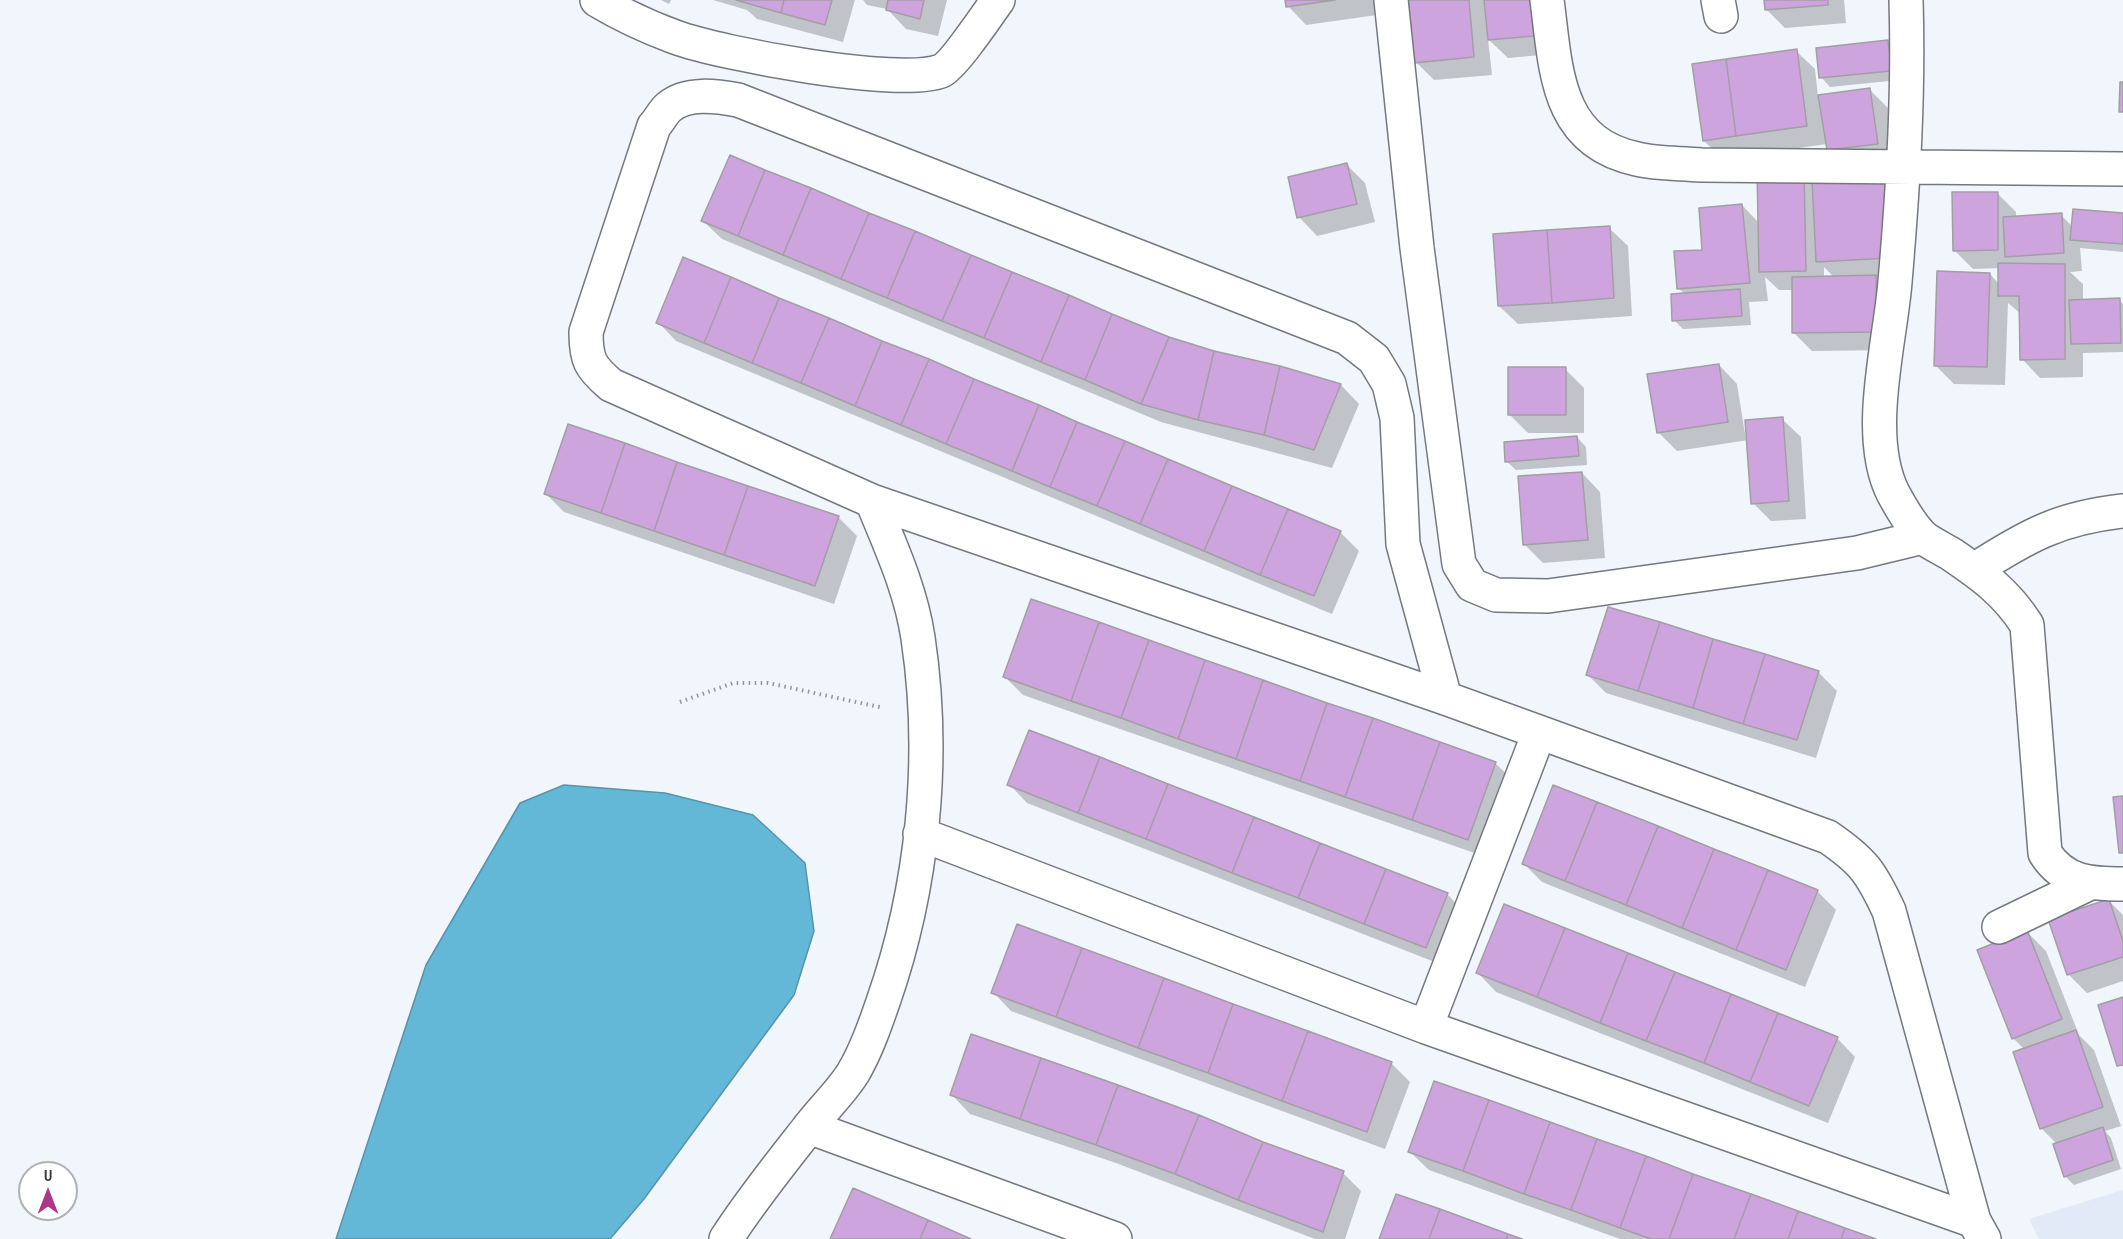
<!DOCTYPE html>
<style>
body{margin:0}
#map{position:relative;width:2123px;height:1239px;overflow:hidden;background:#f1f5fc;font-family:"PT Sans Narrow",sans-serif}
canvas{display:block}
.north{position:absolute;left:18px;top:1161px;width:60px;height:60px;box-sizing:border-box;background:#fff;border:2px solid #b0b1b2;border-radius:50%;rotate:0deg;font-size:16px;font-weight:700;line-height:24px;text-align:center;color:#3a3c3f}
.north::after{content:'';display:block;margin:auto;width:21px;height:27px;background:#ae3589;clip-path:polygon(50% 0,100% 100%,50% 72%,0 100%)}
</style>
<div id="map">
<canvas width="2123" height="1239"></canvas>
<div class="north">U</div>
</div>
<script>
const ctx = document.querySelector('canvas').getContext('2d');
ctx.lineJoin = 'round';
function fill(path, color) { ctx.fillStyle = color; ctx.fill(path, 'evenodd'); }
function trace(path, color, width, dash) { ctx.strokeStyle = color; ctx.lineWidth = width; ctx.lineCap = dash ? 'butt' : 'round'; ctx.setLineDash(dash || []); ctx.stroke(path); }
fill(new Path2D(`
 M2123,1190V1239H2039L2029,1219Z`), '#e2eaf7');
const water = new Path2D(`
 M564,785L665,793L753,815L805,863L814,931L794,995L644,1199L610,1239H336L426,965L520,803Z`);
fill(water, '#64b8d7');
trace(water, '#5793a9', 1.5);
fill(new Path2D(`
 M661,0H671L669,4Z
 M713,0H855L843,42L757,19L747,10Z
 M863,0H947L938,36L906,29L887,9L867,5Z
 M1287,0H1382L1384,14L1306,25L1288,6Z
 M1410,0H1546L1552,54L1508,58L1488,39L1492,75L1434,80L1416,62Z
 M1766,0H1844L1846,23L1785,28L1766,9Z
 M1887,42L1896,51L1899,80L1830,87L1821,77ZM1887,50H1890L1893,79H1890Z
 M1796,51L1815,69L1818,97L1869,89L1888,108L1896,162L1828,150L1827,144L1723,159L1704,141Z
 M1347,165L1365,183L1375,222L1317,236L1299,217Z
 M1758,173L1885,176L1907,276L1876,278L1894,295L1895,350L1812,351L1794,333L1793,290H1779L1765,277L1768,301L1749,302L1751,325L1683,329L1674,320L1685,294L1678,288L1704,251L1742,205L1759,223ZM1824,267L1834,277L1824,278Z
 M1997,193L2016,212V218L2061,215L2073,227L2123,215V252L2080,248L2082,271L2070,272L2083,284V301L2119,300L2123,304V352L2083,353V377L2040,378L2022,359L2021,314L2008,303L2005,385L1954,384L1935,365L1990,274L2000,285V268L1973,269L1954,250Z
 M703,221L1168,338L1341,385L1359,404L1332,468L1161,422L722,239Z
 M1609,228L1628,246L1632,316L1518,324L1499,306Z
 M658,322L1340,532L1359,551L1332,614L676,341Z
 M1719,365L1737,384L1746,440L1782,419L1801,437L1806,519L1771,521L1753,503L1748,440L1677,451L1658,432Z
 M1565,369L1584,388V433H1528L1509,414Z
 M1577,437L1586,447L1587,465L1516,470L1506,461Z
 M1582,473L1600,492L1605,558L1543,563L1524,544Z
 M545,493L838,517L857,536L834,604L564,512Z
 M1818,672L1837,691L1816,758L1606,693L1588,675Z
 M1004,676L1495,763L1514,781L1486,857L1023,695Z
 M1009,784L1447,894L1465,913L1445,966L1027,803Z
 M1554,787L1817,891L1836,910L1805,987L1542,882L1524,864Z
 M2109,901L2123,915V981L2087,993L2068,974Z
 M2027,932L2046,951L2079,1035L2094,1050L2121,1126L2105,1131L2111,1138L2121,1169L2074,1185L2065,1176L2057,1144L2041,1128L2024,1049L2013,1038Z
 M1478,973L1837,1038L1855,1057L1828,1123L1496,992Z
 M993,992L1391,1063L1410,1082L1385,1149L1011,1011Z
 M952,1095L1343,1173L1361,1191L1345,1239H1315L1116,1163L970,1114Z
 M1410,1152L1871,1239H1620L1429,1170Z`), '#0003');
const building = new Path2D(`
 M736,0H784L781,13Z
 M784,0H832L825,25L781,13Z
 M888,0H924L920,19L886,10Z
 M1285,0H1335L1286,7Z
 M1408,0H1469L1474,57L1414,63Z
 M1484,0H1530L1534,36L1488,40Z
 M1764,0H1828V5L1765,10Z
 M1888,40L1891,71L1819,78L1816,48Z
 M1797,49L1807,126L1736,136L1726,59Z
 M1726,59L1736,136L1703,141L1692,64Z
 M2120,82H2123V112H2119Z
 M1870,88L1878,144L1827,150L1818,95Z
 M730,155L765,170L738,236L701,221Z
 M1347,163L1357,204L1297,218L1288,177Z
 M765,170L811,188L783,255L738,236Z
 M1804,170L1806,271L1759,272L1757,171Z
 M1885,175L1889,258L1816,262L1812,179Z
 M811,188L869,213L841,279L783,255Z
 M1952,192H1998V250L1953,251Z
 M1742,204L1750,283L1677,289L1674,251L1702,250L1699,208Z
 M2073,209L2123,213V244L2070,240Z
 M869,213L915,231L887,298L841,279Z
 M2062,213L2064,253L2005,257L2003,217Z
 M1610,226L1614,298L1552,303L1547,230Z
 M1547,230L1552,303L1498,306L1493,234Z
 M915,231L971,255L942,321L887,298Z
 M971,255L1012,272L984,338L942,321Z
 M683,257L731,277L704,343L656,323Z
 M1998,263L2065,264V359L2020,360L2019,296H1998Z
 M1937,271L1990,273L1987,367L1934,366Z
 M1012,272L1069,295L1041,362L984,338Z
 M1876,275L1877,332L1792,333V277Z
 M731,277L779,298L752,363L704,343Z
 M1740,289L1742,316L1672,321L1671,294Z
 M1069,295L1112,314L1085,380L1041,362Z
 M779,298L829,318L801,383L752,363Z
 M2120,298L2121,343L2071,344L2069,300Z
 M1112,314L1169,337L1141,404L1085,380Z
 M829,318L882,341L855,406L801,383Z
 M1169,337L1214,351L1198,420L1141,404Z
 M882,341L929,359L901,425L855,406Z
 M1214,351L1280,366L1264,435L1198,420Z
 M929,359L974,379L946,444L901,425Z
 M1719,364L1728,422L1657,433L1647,374Z
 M1280,366L1341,384L1314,450L1264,435Z
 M1508,367H1566V415H1508Z
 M974,379L1039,405L1012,471L946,444Z
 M1039,405L1077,422L1050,487L1012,471Z
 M1783,417L1789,501L1751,504L1745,420Z
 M1077,422L1125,441L1097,506L1050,487Z
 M568,424L625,443L601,513L544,494Z
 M1577,436L1579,456L1505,462L1504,442Z
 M1125,441L1168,459L1140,524L1097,506Z
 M625,443L677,462L654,531L601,513Z
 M1168,459L1232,486L1204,551L1140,524Z
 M677,462L748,486L724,555L654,531Z
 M1582,472L1588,540L1523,545L1518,476Z
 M748,486L839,516L815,586L724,555Z
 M1232,486L1288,509L1260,575L1204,551Z
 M1288,509L1341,531L1314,596L1260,575Z
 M1031,599L1099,622L1071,701L1003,677Z
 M1608,607L1660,622L1638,691L1586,675Z
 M1099,622L1149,640L1121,718L1071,701Z
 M1660,622L1713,639L1693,708L1638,691Z
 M1713,639L1765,654L1743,724L1693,708Z
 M1149,640L1205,660L1178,739L1121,718Z
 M1765,654L1819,671L1797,740L1743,724Z
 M1205,660L1263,680L1236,759L1178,739Z
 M1263,680L1327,703L1300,781L1236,759Z
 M1327,703L1373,718L1345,797L1300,781Z
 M1373,718L1440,742L1412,820L1345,797Z
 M1029,730L1100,757L1078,813L1007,785Z
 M1440,742L1496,762L1468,840L1412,820Z
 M1100,757L1168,784L1146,839L1078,813Z
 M1168,784L1254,817L1232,873L1146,839Z
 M1553,785L1597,802L1565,881L1522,864Z
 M2123,796V853H2119L2113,797Z
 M1597,802L1658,826L1626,905L1565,881Z
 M1254,817L1320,843L1298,898L1232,873Z
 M1658,826L1714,849L1682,928L1626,905Z
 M1320,843L1386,869L1364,924L1298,898Z
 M1714,849L1768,870L1736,950L1682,928Z
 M1386,869L1448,893L1426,948L1364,924Z
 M1768,870L1818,890L1786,970L1736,950Z
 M2109,899L2123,941V957L2067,975L2048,919Z
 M1504,904L1565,928L1537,997L1476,973Z
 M1017,924L1082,948L1056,1017L991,993Z
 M1565,928L1628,953L1600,1023L1537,997Z
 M2027,930L2062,1019L2012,1039L1977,950Z
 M1082,948L1164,978L1138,1048L1056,1017Z
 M1628,953L1675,972L1646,1041L1600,1023Z
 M1675,972L1731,994L1704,1063L1646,1041Z
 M1164,978L1233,1004L1208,1073L1138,1048Z
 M1731,994L1778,1013L1750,1082L1704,1063Z
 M2123,997V1065L2117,1066L2098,1005Z
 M1233,1004L1308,1031L1282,1101L1208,1073Z
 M1778,1013L1838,1037L1809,1106L1750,1082Z
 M2076,1030L2103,1107L2040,1129L2013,1052Z
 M1308,1031L1392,1062L1367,1132L1282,1101Z
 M971,1034L1041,1058L1020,1119L950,1095Z
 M1041,1058L1118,1085L1096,1145L1020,1119Z
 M1434,1081L1489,1100L1463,1171L1408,1152Z
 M1118,1085L1199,1115L1175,1174L1096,1145Z
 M1489,1100L1550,1122L1524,1194L1463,1171Z
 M1199,1115L1263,1142L1238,1200L1175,1174Z
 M1550,1122L1597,1139L1571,1210L1524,1194Z
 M2103,1127L2113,1160L2064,1177L2053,1144Z
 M1597,1139L1646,1156L1620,1228L1571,1210Z
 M1263,1142L1344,1171L1323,1232L1238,1200Z
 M1646,1156L1693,1174L1669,1239H1651L1620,1228Z
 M1693,1174L1751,1194L1734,1239H1669Z
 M853,1188L928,1220L920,1239H830Z
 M1396,1194L1440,1209L1429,1239H1379Z
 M1751,1194L1798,1211L1788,1239H1734Z
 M1440,1209L1508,1234L1506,1239H1429Z
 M1798,1211L1845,1228L1841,1239H1788Z
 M928,1220L971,1239H920Z
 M1845,1228L1876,1239H1841Z
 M1508,1234L1522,1239H1506Z`);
fill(building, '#cea4de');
trace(building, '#a29ea4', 1.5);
const minor = new Path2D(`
 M597,0C622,15 648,27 675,37C721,54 899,87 941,71C953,66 988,14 998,0
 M1391,0L1417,248L1459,564L1472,585L1496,595L1548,596L1857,553L1923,537
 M1547,0C1556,68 1555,142 1637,159C1657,164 1680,163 1701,165L2123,169
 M1718,0L1721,16
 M1906,0C1909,94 1903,188 1895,282C1890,344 1864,435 1893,493C1900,506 1913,528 1924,538C1932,544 1943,549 1951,554C1982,575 2006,592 2027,625L2045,853C2064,883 2091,884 2123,884
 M1974,570C2027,536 2059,518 2123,511
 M1445,698L1403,544L1397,418L1389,384L1374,359L1347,338L738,100C716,96 687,92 669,107C663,112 659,121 654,126L586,332C586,360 590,367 611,385L872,501L1445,698L1828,837C1863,861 1871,872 1889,911L1974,1221L1984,1239
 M920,834L1426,1027L1974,1221
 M1999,927L2088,884
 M1426,1027L1539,733
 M809,1127L1115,1239
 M726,1239C751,1200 781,1163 810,1126C824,1108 841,1092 853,1073C866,1051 875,1025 883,1002C923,888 936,758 918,638C911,590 890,545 872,501`);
trace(minor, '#75797f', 36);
trace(new Path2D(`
 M680,702L733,683H768L884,708`), '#93959a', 4, [1.5, 4.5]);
trace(minor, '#fff', 33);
</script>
